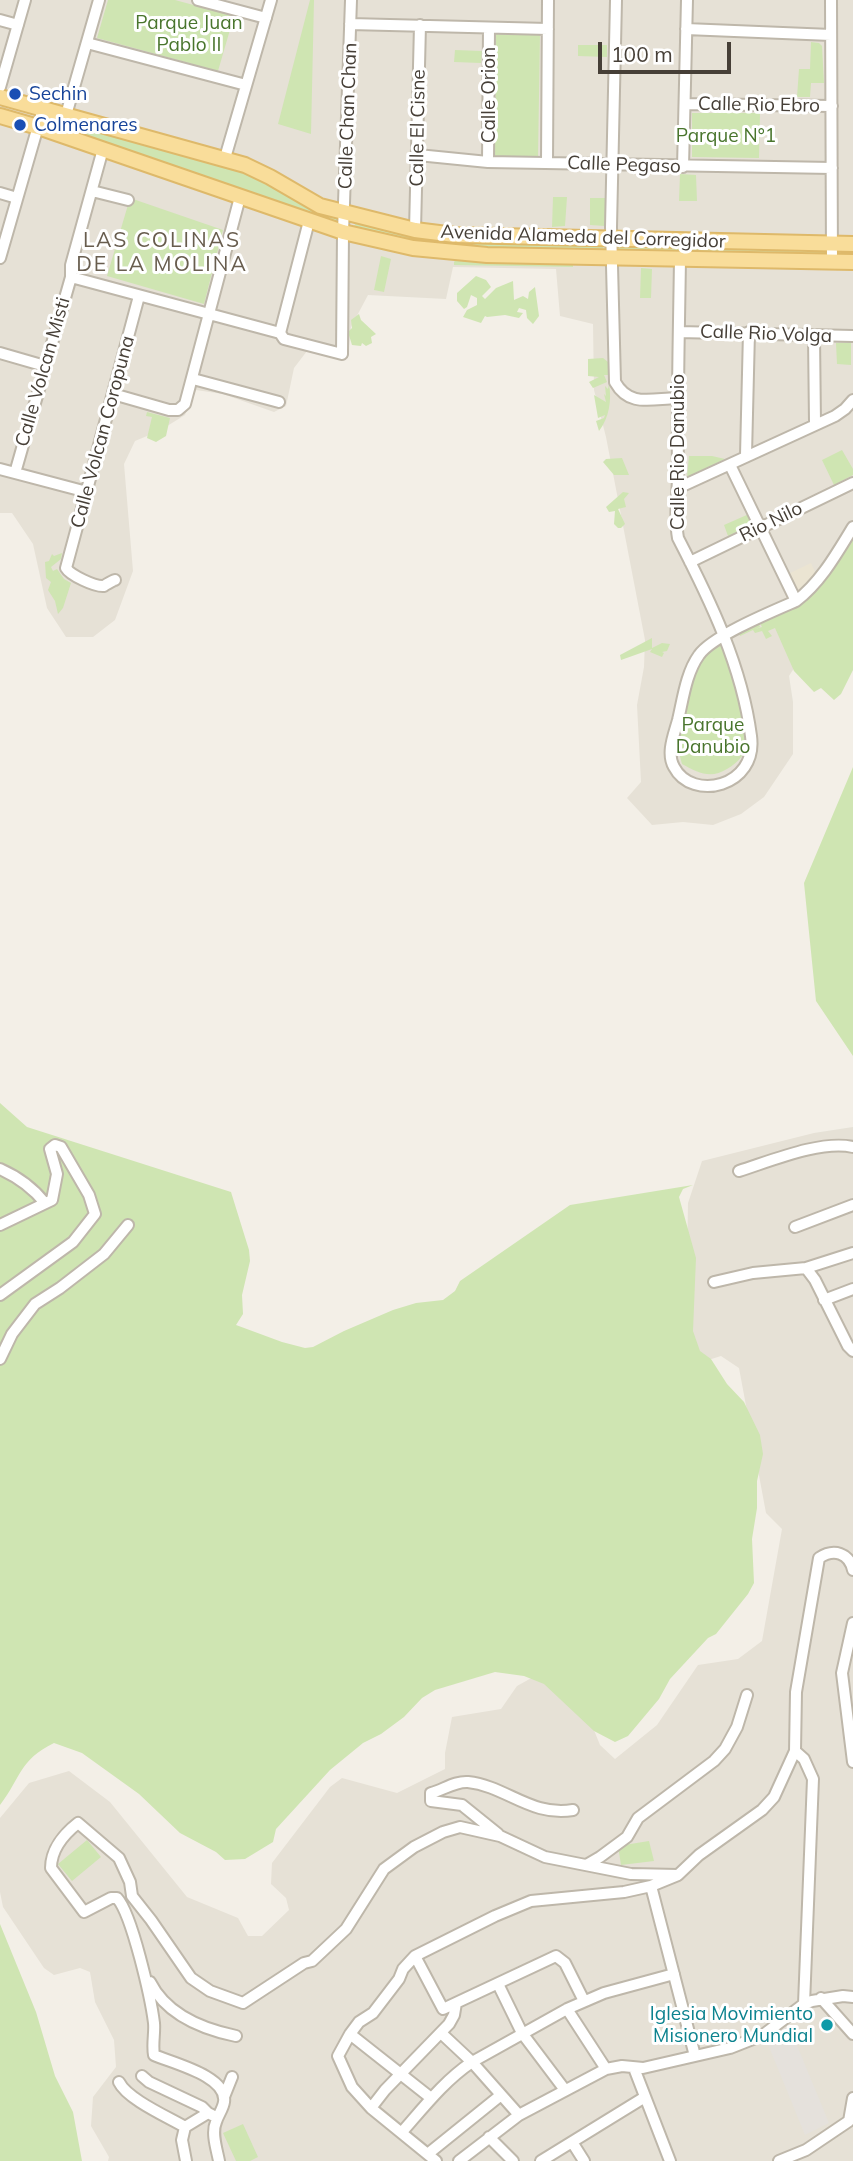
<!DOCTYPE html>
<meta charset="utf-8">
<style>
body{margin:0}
#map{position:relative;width:853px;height:2161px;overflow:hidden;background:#f3efe7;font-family:Mulish,sans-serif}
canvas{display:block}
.scale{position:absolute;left:598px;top:42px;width:133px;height:32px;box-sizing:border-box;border:4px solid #463f37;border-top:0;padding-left:9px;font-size:21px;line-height:24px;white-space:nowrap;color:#463f37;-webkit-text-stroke:5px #fff;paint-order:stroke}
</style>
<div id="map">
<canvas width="853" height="2161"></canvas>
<div class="scale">100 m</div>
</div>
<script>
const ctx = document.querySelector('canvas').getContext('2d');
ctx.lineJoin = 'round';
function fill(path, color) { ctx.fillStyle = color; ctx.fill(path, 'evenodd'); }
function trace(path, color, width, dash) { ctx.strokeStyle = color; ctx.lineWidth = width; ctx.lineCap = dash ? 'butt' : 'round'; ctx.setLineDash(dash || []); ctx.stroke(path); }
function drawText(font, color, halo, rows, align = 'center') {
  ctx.font = font + ' Mulish,sans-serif'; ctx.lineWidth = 6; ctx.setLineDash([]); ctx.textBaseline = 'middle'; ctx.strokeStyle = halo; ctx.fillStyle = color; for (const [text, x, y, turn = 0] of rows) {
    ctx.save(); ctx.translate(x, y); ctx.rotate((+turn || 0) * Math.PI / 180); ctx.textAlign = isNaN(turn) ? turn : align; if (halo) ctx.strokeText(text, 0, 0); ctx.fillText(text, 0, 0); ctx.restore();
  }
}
fill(new Path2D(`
 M0,0H853V576L789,676L793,702V754L764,797L741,814L713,825L683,822L652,825L627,798L641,782L637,705L644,667L645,640L606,437L594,390L593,324L560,316L556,269L453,267L446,299L368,295L351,327L348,358L307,351L294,368L286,406L274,412L223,394L196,390L185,415L159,431L135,441L124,464L133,571L115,620L93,637H66L47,608L33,544L12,513H0Z
 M853,1127V2161H108L109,2157L91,2126L93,2097L116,2067L114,2040L95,2002L90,1972L80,1968L54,1975L44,1968L3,1907L0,1892V1818L29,1783L69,1771L110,1802L187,1897L238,1918L248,1936H262L289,1910L286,1898L271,1884L272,1863L330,1787L342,1778L397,1793L445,1769V1753L452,1717L501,1709L517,1686L544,1671L579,1693L600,1745L615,1759L657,1725L698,1665L738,1659L762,1641L782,1529L766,1513L739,1368L721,1356L702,1362L686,1328L688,1203L702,1161L814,1133Z`), '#e6e1d6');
fill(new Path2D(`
 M789,2026L829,2123L805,2135L765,2037Z`), '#e5e1dc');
fill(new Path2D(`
 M811,563L815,572L814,575L803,588L796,592L786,575Z`), '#ebe4d2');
fill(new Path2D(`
 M108,0H175L234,16L218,71L97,38Z
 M310,0H314L311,134L278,124Z
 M496,34L540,35L538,157L495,156Z
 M811,42L819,43L822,46L824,83H811L810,97H797L799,69H810Z
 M578,45H607V57L578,56Z
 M455,50L482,51L481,63L454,62Z
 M692,113H760L759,158L692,157Z
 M49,116L237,166L338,216V224L47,124Z
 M680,174L696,175L697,201H679Z
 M553,197H567L565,226L552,227Z
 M130,198L223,230L204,304L107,276Z
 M590,198H606L605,226L590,225Z
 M357,222L602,245L604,250L602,252L469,251L422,245L354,230L353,227Z
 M618,245L823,248L828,251L826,257L616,251Z
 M381,256L391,259L384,292L374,290Z
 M457,258L573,262V267L454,265V262Z
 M641,268L652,269L651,298H640Z
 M476,276L486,280L491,287L482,296L485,299L496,288L513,281L514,300L523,296L528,299L529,292L535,287L539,316L533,324L527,318L526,310L519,308L517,312L523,313L519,318L505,315L487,317L485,316L481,323L463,317L467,310L477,305V298L471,295L467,307L464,309L457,301V293Z
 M359,314L361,320L376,334L371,337L372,343L366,346L362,343L361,346L352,345L348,332L352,328L351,320Z
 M851,342V365L837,364L836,343Z
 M603,358L608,362L610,375H604L607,382L593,388L589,382L599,377L588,376V359Z
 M609,384C612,400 609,418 599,431L596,421L604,418L605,415L598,418L594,395L606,402L604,394L606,396L605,386L608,389Z
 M147,412L170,418L166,436L156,442L147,438L152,417L146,416Z
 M842,450L853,469V475L834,485L822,460Z
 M689,456H712L725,459L687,477Z
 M622,458L629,475H614L603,462L606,459Z
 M623,492L629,493L624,499L626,507L618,509L625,524L621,528H618L614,524L615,511L609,512L606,507Z
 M749,514L754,524L728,536L724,525Z
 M853,536V670L841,694L834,700L821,688L814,692L794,671L775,628L768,631L772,636L766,639L762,631L755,633L753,630L740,636L739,633L759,623L760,627L755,629L762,627L760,623L797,606L816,590Z
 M62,553L61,559L51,567L53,571L57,569L64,579L71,583L63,608L58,614L55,601L48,590L51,582L46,578L45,562L49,561L52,554L54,556Z
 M652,638V648L662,643L670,644L667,651L662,652L664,653L662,657L650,652L652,649L621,660L620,655Z
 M721,645C733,668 738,692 743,718C745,724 748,732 748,739C748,752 738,763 727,769C711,779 698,773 682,764L676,742L695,674L701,658Z
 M853,767V1056L816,1001L804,883Z
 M0,1103L27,1127L231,1192L249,1250L250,1261L242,1295L243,1314L236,1325L282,1342L305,1348L313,1347L344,1331L393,1310L416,1303L443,1300L455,1291L460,1281L570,1205L693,1185L683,1189L679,1197L696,1258L693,1331L700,1351L711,1359L727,1384L744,1402L760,1435L763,1454L757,1481V1508L752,1539L754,1583L748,1594L716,1634L708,1638L670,1679L659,1699L628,1736L615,1742L594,1731L544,1684L524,1676L495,1672L435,1690L422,1698L404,1717L381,1734L363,1743L330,1770L276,1829L273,1842L245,1859L225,1860L216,1852L180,1833L139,1794L82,1753L54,1743C19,1760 21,1778 0,1805Z
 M87,1840L101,1857L72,1881L58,1864Z
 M649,1841L654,1861L621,1865L618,1846Z
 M0,1924L36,2012L55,2076L73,2112L82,2161H0Z
 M243,2124L258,2157L250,2161H236L223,2133Z`), '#cfe5b2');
const minor = new Path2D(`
 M198,0L266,18
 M616,0L611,227L615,382C629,407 650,399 676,398
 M831,0L832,262
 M0,20L18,25
 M350,24L548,29
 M686,29L831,35
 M87,43L246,85
 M0,87L25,0
 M685,104L832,106
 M66,115L99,0
 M418,155L488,162L832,168
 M225,158L271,0
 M488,162L489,28
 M547,162L548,0
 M683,167L687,0
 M92,191L128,200
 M0,193L17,198
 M415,230L420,25
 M0,258L43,109
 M680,259C679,331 677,402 678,474C678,495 674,516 678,538C710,600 742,666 751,736C758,787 692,802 674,767C666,753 674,735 678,720C683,699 686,673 699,655C712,636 773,611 796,601C821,582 837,553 853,527
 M71,277L280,333L284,339L342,354L343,232L351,0
 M679,332L853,336
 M280,333L309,221
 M814,336L815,423
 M0,353L45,366
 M193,379L279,402
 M113,394L169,410H178L185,404L240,197
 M746,455L749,332
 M730,465L796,601
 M0,469L87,492
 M15,473L71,277V265L103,149
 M678,488L835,416L845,409L853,400
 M690,562L853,483
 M115,580C114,580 105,585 104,586C95,587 70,575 66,568L139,296
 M0,1169C18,1177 33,1188 45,1203
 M739,1171C771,1161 820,1140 853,1147
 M0,1225L52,1200L57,1174L50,1149L55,1145L61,1147L89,1195L95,1214L73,1242L0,1295
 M795,1227L853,1205
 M806,1268L853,1253
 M714,1282L753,1273L806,1268L815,1280L848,1346L853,1351
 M824,1300L853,1289
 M0,1359L12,1334L35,1304L60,1288L104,1254L128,1225
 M853,1623L842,1673L853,1762
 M795,1751L804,1759L813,1779L804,2004
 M498,1834L462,1805L431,1801V1793C443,1790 455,1781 468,1782C506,1786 531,1817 573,1810
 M588,1864L600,1857L627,1837L638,1818L714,1761L725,1749L737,1727L747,1695
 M651,1886L695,2056
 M415,1956L443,2009L556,1956L565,1963L584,2001
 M150,1982C166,2014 202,2029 236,2036
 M498,1984L522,2033L565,2090
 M821,1998L853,2034
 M567,2009L606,2069
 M441,2033L472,2062L519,2115
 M350,2034L431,2098
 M634,2068L670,2161
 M142,2076L149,2082L202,2107L208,2113
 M119,2082C127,2099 168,2117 185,2127
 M224,2097L232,2077
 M371,2108L385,2090L449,2024L454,2015L456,2003
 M402,2132C424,2107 444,2081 472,2062L567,2009L604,1993L674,1974
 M489,2137L513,2161
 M572,2142L584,2161
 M429,2153L501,2095
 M186,2161L182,2140L185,2127L208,2113L212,2115
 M219,2161C217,2150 211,2133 216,2122C218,2115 223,2109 224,2102C228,2076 172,2063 154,2055C152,2044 155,2033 154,2023C151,1999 132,1914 117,1898H111L84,1912L51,1868C51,1850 64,1834 78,1823L119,1858L130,1882L132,1896L151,1920L191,1978L210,1991L243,2003L304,1963L312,1961L346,1929L384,1869L414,1847L443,1832L460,1827L500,1836L545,1857L631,1874L678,1875
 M436,2161L371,2108L352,2087L338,2056L350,2034L359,2022L373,2013L399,1979L403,1969L415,1956L495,1916L531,1901L624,1892L651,1886L678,1875L699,1855L762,1810L774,1797L795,1751L796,1692L819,1558C834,1548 849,1553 853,1570
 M459,2161L519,2115L606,2069L622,2066L643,2068L730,2048L763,2035L804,2004L812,2001L843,1996L853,1997
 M541,2161L645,2097
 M779,2161L806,2150L849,2121L853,2098`);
const major = new Path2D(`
 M0,97L245,165L270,177L320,206L415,230L455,235L853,244
 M0,116L38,127L343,232L413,248L487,255L853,262`);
trace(minor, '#beb7aa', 14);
trace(major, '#deb96a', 18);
trace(minor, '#fff', 10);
trace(major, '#f9dd9a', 14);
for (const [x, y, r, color] of [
 [15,94,7,"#1a4fb4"],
 [20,125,7,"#1a4fb4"],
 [827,2025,7,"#0f9aa8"]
]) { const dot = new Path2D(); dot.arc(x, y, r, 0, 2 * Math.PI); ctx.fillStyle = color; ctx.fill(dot); trace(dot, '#fff', 2.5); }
drawText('19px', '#49752d', '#fff', [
 ["Parque Juan",189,23],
 ["Pablo II",189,45],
 ["Parque N°1",726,136],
 ["Parque",713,725],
 ["Danubio",713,747]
]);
drawText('19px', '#164399', '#fff', [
 ["Sechin",29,94],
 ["Colmenares",34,125]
], 'left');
drawText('19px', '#463f37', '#fff', [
 ["Calle Orion",489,95,-90],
 ["Calle Rio Ebro",759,105,1],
 ["Calle Chan Chan",348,116,-88],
 ["Calle El Cisne",418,128,-89],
 ["Calle Pegaso",624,165,2],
 ["Avenida Alameda del Corregidor",583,237,2],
 ["Calle Rio Volga",766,334,2],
 ["Calle Volcan Misti",43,372,-74],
 ["Calle Volcan Coropuna",103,432,-75],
 ["Calle Rio Danubio",678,452,-90],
 ["Rio Nilo",771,522,-26]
]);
drawText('19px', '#0d838f', '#fff', [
 ["Iglesia Movimiento",813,2014],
 ["Misionero Mundial",813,2036]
], 'right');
ctx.letterSpacing = '2px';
drawText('21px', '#685d4e', '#fff', [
 ["LAS COLINAS",162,241],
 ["DE LA MOLINA",162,265]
]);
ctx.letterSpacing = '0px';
</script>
